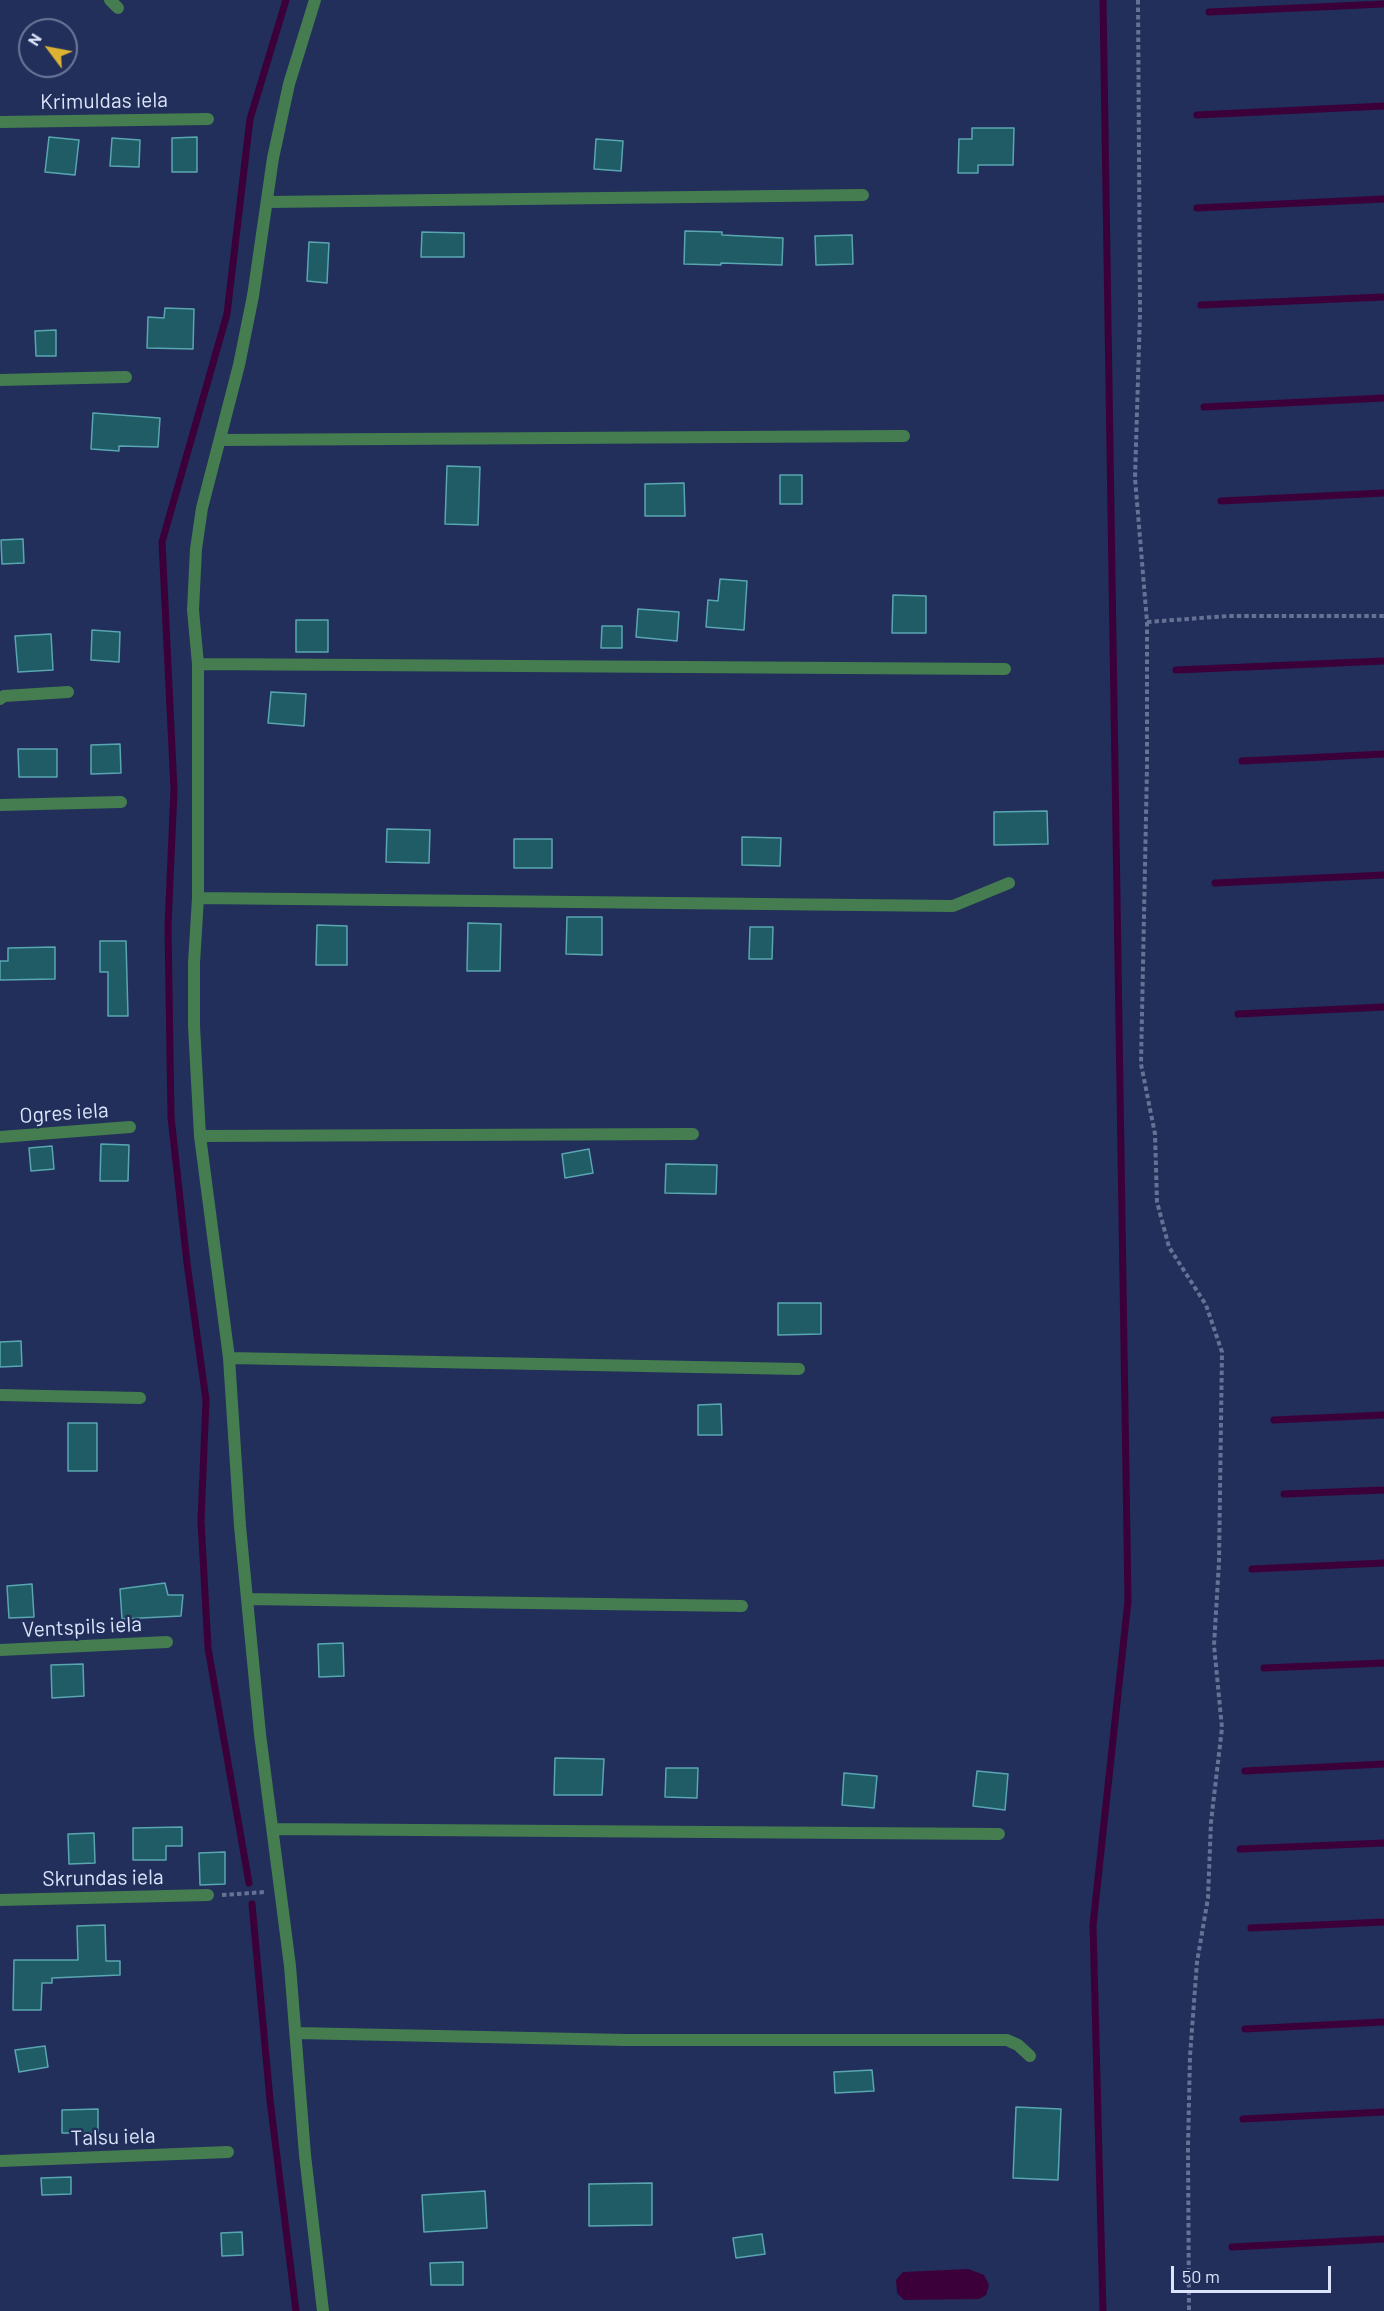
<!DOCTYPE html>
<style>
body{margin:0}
#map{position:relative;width:1384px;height:2311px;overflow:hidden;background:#222f5a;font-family:Barlow,sans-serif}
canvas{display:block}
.north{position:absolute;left:18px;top:18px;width:60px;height:60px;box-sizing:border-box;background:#222f5a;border:2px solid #6c779a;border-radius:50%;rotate:302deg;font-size:16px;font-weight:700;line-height:24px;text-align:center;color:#dbe4fa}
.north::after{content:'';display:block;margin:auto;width:21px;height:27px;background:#ddb233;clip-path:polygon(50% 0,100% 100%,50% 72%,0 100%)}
.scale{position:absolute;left:1171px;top:2266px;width:160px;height:27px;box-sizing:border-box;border:3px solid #dbe4fa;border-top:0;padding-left:8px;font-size:18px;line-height:21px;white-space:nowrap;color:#dbe4fa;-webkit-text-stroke:4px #222f5a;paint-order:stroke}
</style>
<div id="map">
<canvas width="1384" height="2311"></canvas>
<div class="north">N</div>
<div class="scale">50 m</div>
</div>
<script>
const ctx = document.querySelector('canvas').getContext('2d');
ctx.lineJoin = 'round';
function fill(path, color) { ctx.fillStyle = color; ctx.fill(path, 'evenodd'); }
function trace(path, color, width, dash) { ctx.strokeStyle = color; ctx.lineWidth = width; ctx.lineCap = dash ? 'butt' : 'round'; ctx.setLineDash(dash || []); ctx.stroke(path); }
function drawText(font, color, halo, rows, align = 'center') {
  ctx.font = font + ' Barlow,sans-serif'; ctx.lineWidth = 5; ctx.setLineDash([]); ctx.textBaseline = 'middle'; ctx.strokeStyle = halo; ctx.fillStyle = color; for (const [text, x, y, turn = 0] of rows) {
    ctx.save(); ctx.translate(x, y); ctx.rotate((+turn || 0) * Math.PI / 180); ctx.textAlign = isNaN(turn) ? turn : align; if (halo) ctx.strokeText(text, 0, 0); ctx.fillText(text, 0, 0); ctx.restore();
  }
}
fill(new Path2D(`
 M968,2269L984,2275L989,2285L986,2295L979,2299L904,2300L897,2293L896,2280L903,2272Z`), '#3b003a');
trace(new Path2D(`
 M1103,0L1128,1601L1093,1925L1103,2311
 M1209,12L1384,4
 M1197,115L1384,106
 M1197,208L1384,199
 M1201,305L1384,297
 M1204,407L1384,398
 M1221,501L1384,493
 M1176,670L1384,661
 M1242,761L1384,754
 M1215,883L1384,875
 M1238,1014L1384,1007
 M1274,1420L1384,1415
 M1284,1494L1384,1490
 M1252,1569L1384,1563
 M1264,1668L1384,1663
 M1245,1771L1384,1764
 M1240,1849L1384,1843
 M249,1883L208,1648L201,1521L206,1400L187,1263L171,1117L168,926L174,790L162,542L227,314L250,119L286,0
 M252,1904L270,2100L296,2311
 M1251,1928L1384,1922
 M1245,2029L1384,2022
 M1243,2119L1384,2112
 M1232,2247L1384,2239`), '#3b003a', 7);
const building = new Path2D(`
 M972,128H1014L1013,165H978V173H958L959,139H972Z
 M49,137L79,140L75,175L45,172Z
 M197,137V172H172V138Z
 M112,138L140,140L139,167L110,166Z
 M596,139L623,141L621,171L594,169Z
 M685,231L722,232V235L783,238L782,265L721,263V265L684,264Z
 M422,232L464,233V257H421Z
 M852,235L853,264L816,265L815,236Z
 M309,242L329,243L327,283L307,281Z
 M165,308L194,309L193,349L147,348L148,317L164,318Z
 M56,330V356H36L35,331Z
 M93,413L160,418L158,447L119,446V451L91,449Z
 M447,466L480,467L478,525L445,524Z
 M780,475H802V504H780Z
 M684,483L685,516H645V484Z
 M23,539L24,563L2,564L1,540Z
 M720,579L747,581L744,630L706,627L708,600L718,601Z
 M893,595L926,596V633H892Z
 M638,609L679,612L677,641L636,637Z
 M296,620H328V652H296Z
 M602,626H622V648H601Z
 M92,630L120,632L119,662L91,660Z
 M51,634L53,670L18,672L15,636Z
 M271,692L306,694L304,726L268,723Z
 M120,744L121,773L91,774V745Z
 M18,749H57V777H19Z
 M1047,811L1048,844L994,845V812Z
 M387,829L430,830L429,863L386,862Z
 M742,837L781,838L780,866L742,865Z
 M514,839H552V868H514Z
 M567,917H602V955L566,954Z
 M468,923L501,924L500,971H467Z
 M317,925L347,926V965H316Z
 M750,927H773L772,959H749Z
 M100,941H126L128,1016H108V972H100Z
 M55,947V979L0,980V961H8V948Z
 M101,1144L129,1145L128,1181H100Z
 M52,1146L54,1169L31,1171L29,1148Z
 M589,1149L593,1173L565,1178L562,1154Z
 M666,1164L717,1165L716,1194L665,1193Z
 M778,1303H821V1334L778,1335Z
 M21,1341L22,1366L0,1367V1342Z
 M721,1404L722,1435H698V1405Z
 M68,1423H97V1471H68Z
 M165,1583L168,1595H183L181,1616L122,1619L120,1589Z
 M32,1584L34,1617L9,1618L7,1586Z
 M343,1643L344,1676L319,1677L318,1644Z
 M83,1664L84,1696L52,1698L51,1665Z
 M555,1758L604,1759L602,1795H554Z
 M666,1768H698L697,1798L665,1797Z
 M977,1771L1008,1774L1005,1810L973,1806Z
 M844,1773L877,1776L874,1808L842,1805Z
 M182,1827V1846H166V1860H133V1828Z
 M94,1833L95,1863L69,1864L68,1834Z
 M225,1852V1884L200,1885L199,1853Z
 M105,1925L106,1961H120V1975L52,1978V1983H42L41,2010H13L14,1960H78L77,1926Z
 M45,2046L48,2067L19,2072L15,2050Z
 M872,2070L874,2091L835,2093L834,2072Z
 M1016,2107L1061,2109L1058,2180L1013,2178Z
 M98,2109V2133H62V2110Z
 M71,2177V2194L42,2195L41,2178Z
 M652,2183V2225L589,2226V2184Z
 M485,2191L487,2228L424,2232L422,2195Z
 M242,2232L243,2255L222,2256L221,2233Z
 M762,2234L765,2254L736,2258L733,2238Z
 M463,2262V2285H431L430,2263Z`);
fill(building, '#1f5c65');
trace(building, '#59a6b2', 1.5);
trace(new Path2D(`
 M1138,0L1140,313L1135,478L1147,622V767L1141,1064L1155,1134L1157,1202L1169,1247L1206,1305L1222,1352L1219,1562L1214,1645L1222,1728L1211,1822L1208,1898L1197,1962L1190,2056L1188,2147L1189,2311
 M1147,622L1228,616H1384
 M222,1895L265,1892`), '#667195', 4, [4.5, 3]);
trace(new Path2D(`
 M110,0L118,8
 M315,0L289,84L273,158L253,296L239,365L202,508L196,549L193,610L198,664V898L194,963V1026L200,1136L229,1358L240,1526L260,1734L290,1966L305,2155L323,2311
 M0,122L208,119
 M267,202L863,195
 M0,380L126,377
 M220,440L904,436
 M198,664L1005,669
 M0,699L4,696L68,692
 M0,805L121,802
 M198,898L953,906L1009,883
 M200,1136L693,1134
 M0,1137L130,1127
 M229,1358L799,1369
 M0,1395L140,1398
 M247,1599L742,1606
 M0,1650L167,1642
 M274,1829L999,1834
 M0,1900L208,1895
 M296,2033L625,2040H1007L1018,2045L1030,2056
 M0,2161L228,2152`), '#457d50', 12);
drawText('21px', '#dbe4fa', '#222f5a', [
 ["Krimuldas iela",104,101,-1],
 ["Ogres iela",64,1113,-4],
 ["Ventspils iela",82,1627,-3],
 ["Skrundas iela",103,1878,-1],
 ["Talsu iela",113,2137,-2]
]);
</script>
